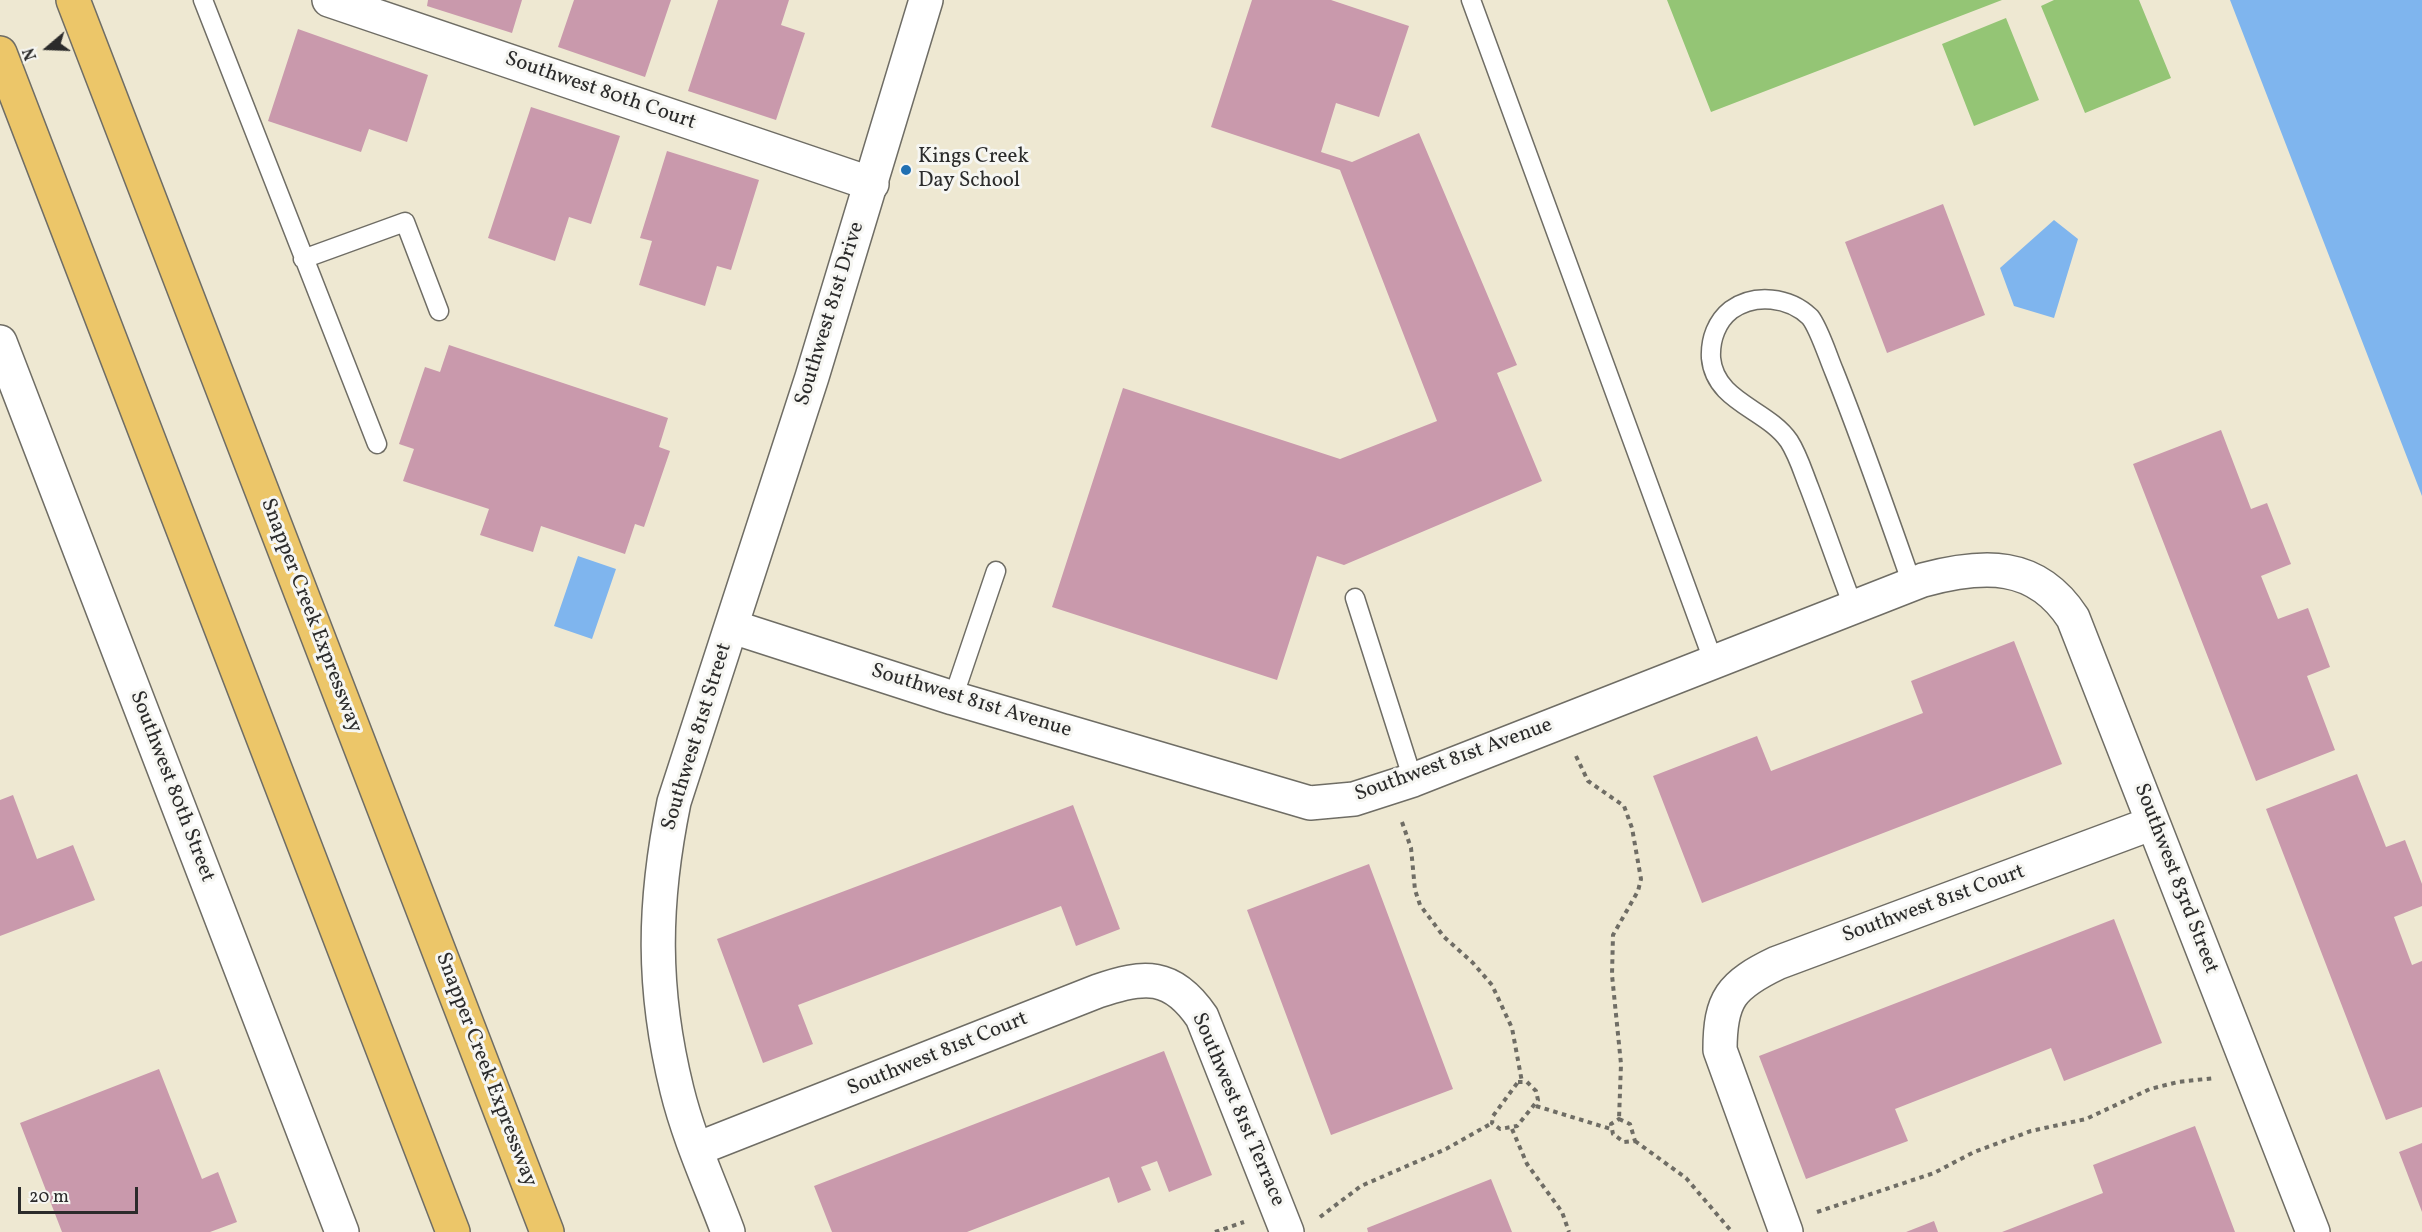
<!DOCTYPE html>
<style>
body{margin:0}
#map{position:relative;width:2422px;height:1232px;overflow:hidden;background:#eee8d2;font-family:Vollkorn,serif}
canvas{display:block}
.north{position:absolute;left:18px;top:18px;width:60px;height:60px;-webkit-text-stroke:4px #f6f6f2;paint-order:stroke;rotate:251deg;font-size:16px;font-weight:700;line-height:24px;text-align:center;color:#2b2b2b}
.north::after{content:'';display:block;margin:auto;width:21px;height:27px;background:#2b2b2b;clip-path:polygon(50% 0,100% 100%,50% 72%,0 100%)}
.scale{position:absolute;left:18px;top:1187px;width:120px;height:27px;box-sizing:border-box;border:3px solid #2b2b2b;border-top:0;padding-left:8px;font-size:18px;line-height:21px;white-space:nowrap;color:#2b2b2b;-webkit-text-stroke:4px #f6f6f2;paint-order:stroke}
</style>
<div id="map">
<canvas width="2422" height="1232"></canvas>
<div class="north">N</div>
<div class="scale">20 m</div>
</div>
<script>
const ctx = document.querySelector('canvas').getContext('2d');
ctx.lineJoin = 'round';
function fill(path, color) { ctx.fillStyle = color; ctx.fill(path, 'evenodd'); }
function trace(path, color, width, dash) { ctx.strokeStyle = color; ctx.lineWidth = width; ctx.lineCap = dash ? 'butt' : 'round'; ctx.setLineDash(dash || []); ctx.stroke(path); }
function drawText(font, color, halo, rows, align = 'center') {
  ctx.font = font + ' Vollkorn,serif'; ctx.lineWidth = 6; ctx.setLineDash([]); ctx.textBaseline = 'middle'; ctx.strokeStyle = halo; ctx.fillStyle = color; for (const [text, x, y, turn = 0] of rows) {
    ctx.save(); ctx.translate(x, y); ctx.rotate((+turn || 0) * Math.PI / 180); ctx.textAlign = isNaN(turn) ? turn : align; if (halo) ctx.strokeText(text, 0, 0); ctx.fillText(text, 0, 0); ctx.restore();
  }
}
fill(new Path2D(`
 M1667,0H2002L1711,112Z
 M2054,0H2139L2171,78L2085,113L2041,6Z
 M2006,18L2039,100L1974,126L1942,44Z`), '#94c575');
fill(new Path2D(`
 M2230,0H2422V496Z
 M2054,220L2078,239L2054,318L2014,306L2000,268Z
 M578,556L616,569L592,639L554,626Z`), '#7fb5ee');
fill(new Path2D(`
 M428,0H522L512,33L427,6Z
 M574,0H671L645,77L558,47Z
 M718,0H789L781,25L805,33L776,120L688,91Z
 M1252,0H1331L1409,26L1379,117L1336,103L1321,152L1352,162L1419,133L1517,365L1497,373L1542,481L1344,565L1317,556L1277,680L1052,607L1123,388L1340,459L1437,421L1340,170L1211,127Z
 M298,29L428,75L407,142L369,129L361,152L268,121Z
 M531,107L620,136L591,224L569,217L555,261L488,238Z
 M667,151L759,180L731,270L717,266L705,306L639,285L652,241L640,238Z
 M1943,204L1985,315L1887,353L1845,242Z
 M449,345L668,418L659,447L670,451L644,527L635,524L625,554L541,526L533,552L480,535L489,509L403,481L414,449L399,444L425,367L440,372Z
 M2221,430L2251,509L2267,503L2291,564L2261,576L2278,619L2308,608L2330,667L2307,676L2335,750L2256,781L2133,464Z
 M2014,641L2062,764L1702,903L1653,776L1757,736L1771,771L1923,713L1911,681Z
 M2357,774L2386,847L2405,840L2422,884V906L2394,917L2412,965L2422,961V1107L2386,1120L2266,809Z
 M13,795L37,859L73,845L95,900L0,936V800Z
 M1073,805L1120,929L1076,946L1061,906L798,1005L813,1044L763,1063L717,939Z
 M1369,864L1453,1089L1331,1135L1247,910Z
 M2114,919L2162,1043L2064,1081L2051,1048L1895,1109L1908,1141L1806,1179L1759,1056Z
 M1164,1051L1212,1175L1169,1192L1157,1161L1141,1167L1151,1190L1118,1203L1109,1177L967,1232H832L814,1186Z
 M159,1069L202,1179L218,1172L237,1222L210,1232H62L20,1123Z
 M2195,1126L2235,1232H2002L2103,1193L2093,1165Z
 M2422,1143V1212L2399,1152Z
 M1491,1179L1512,1232H1368L1367,1228Z
 M1934,1221L1938,1232H1906Z`), '#c999ac');
const service = new Path2D(`
 M203,0L377,444
 M1471,0L1714,663
 M303,259L405,222L439,311
 M1355,598L1413,780
 M1853,606C1838,567 1824,526 1809,487C1803,472 1798,455 1789,441C1767,409 1715,402 1711,358C1710,339 1717,321 1731,310C1755,293 1789,297 1810,317C1819,328 1828,357 1834,371C1862,441 1887,513 1912,584
 M953,698L996,571`);
const minor = new Path2D(`
 M329,0L872,184
 M0,342L342,1232
 M733,627L953,698L1310,803L1354,799L1413,780L1923,580C1983,564 2036,561 2073,618L2313,1232
 M697,1149L1098,991C1144,975 1172,973 1202,1017L1287,1232
 M1786,1232L1720,1050C1720,999 1731,985 1777,963L2153,823`);
const tertiary = new Path2D(`
 M728,1232C711,1186 689,1139 677,1090C652,989 653,904 674,802L812,377L926,0`);
const motorway = new Path2D(`
 M73,0L547,1232
 M0,53L453,1232`);
trace(service, '#6f6d65', 21);
trace(minor, '#6f6d65', 36);
trace(tertiary, '#6f6d65', 36);
trace(motorway, '#6f6d65', 36);
trace(new Path2D(`
 M1576,756L1588,781L1624,806L1632,828L1641,879L1638,891L1613,935L1612,975L1621,1064L1619,1119
 M1402,822L1411,848L1415,890L1420,905L1444,937L1473,963L1492,985L1512,1028L1522,1082
 M1518,1082H1527L1536,1091L1538,1100L1517,1126L1500,1129L1492,1123L1493,1116Z
 M1536,1106L1611,1129
 M1619,1119L1630,1124L1635,1141L1624,1142L1613,1134L1611,1124Z
 M1512,1129L1527,1164L1562,1212L1569,1232
 M1635,1141L1686,1178L1732,1232
 M1817,1212L1934,1173L1974,1152L2031,1131L2086,1119L2150,1089L2178,1082L2215,1078
 M1320,1217L1361,1186L1446,1149L1492,1123
 M1215,1232L1244,1222`), '#6f6d65', 4, [4.5, 4.5]);
trace(service, '#fff', 18);
trace(minor, '#fff', 33);
trace(tertiary, '#fff', 33);
trace(motorway, '#ecc669', 33);
for (const [x, y, r, color] of [
 [906,170,6,"#1f6fb2"]
]) { const dot = new Path2D(); dot.arc(x, y, r, 0, 2 * Math.PI); ctx.fillStyle = color; ctx.fill(dot); trace(dot, '#f6f6f2', 2); }
drawText('21px', '#2b2b2b', '#f6f6f2', [
 ["Southwest 80th Court",600,92,19],
 ["Southwest 81st Drive",831,314,-73],
 ["Snapper Creek Expressway",310,616,69],
 ["Southwest 81st Avenue",971,702,17],
 ["Southwest 81st Street",698,737,-73],
 ["Southwest 81st Avenue",1454,761,-20],
 ["Southwest 80th Street",171,787,69],
 ["Southwest 83rd Street",2175,879,69],
 ["Southwest 81st Court",1934,905,-20],
 ["Southwest 81st Court",938,1055,-22],
 ["Snapper Creek Expressway",485,1070,69],
 ["Southwest 81st Terrace",1237,1110,67]
]);
drawText('21px', '#2b2b2b', '#f6f6f2', [
 ["Kings Creek",918,158],
 ["Day School",918,182]
], 'left');
</script>
